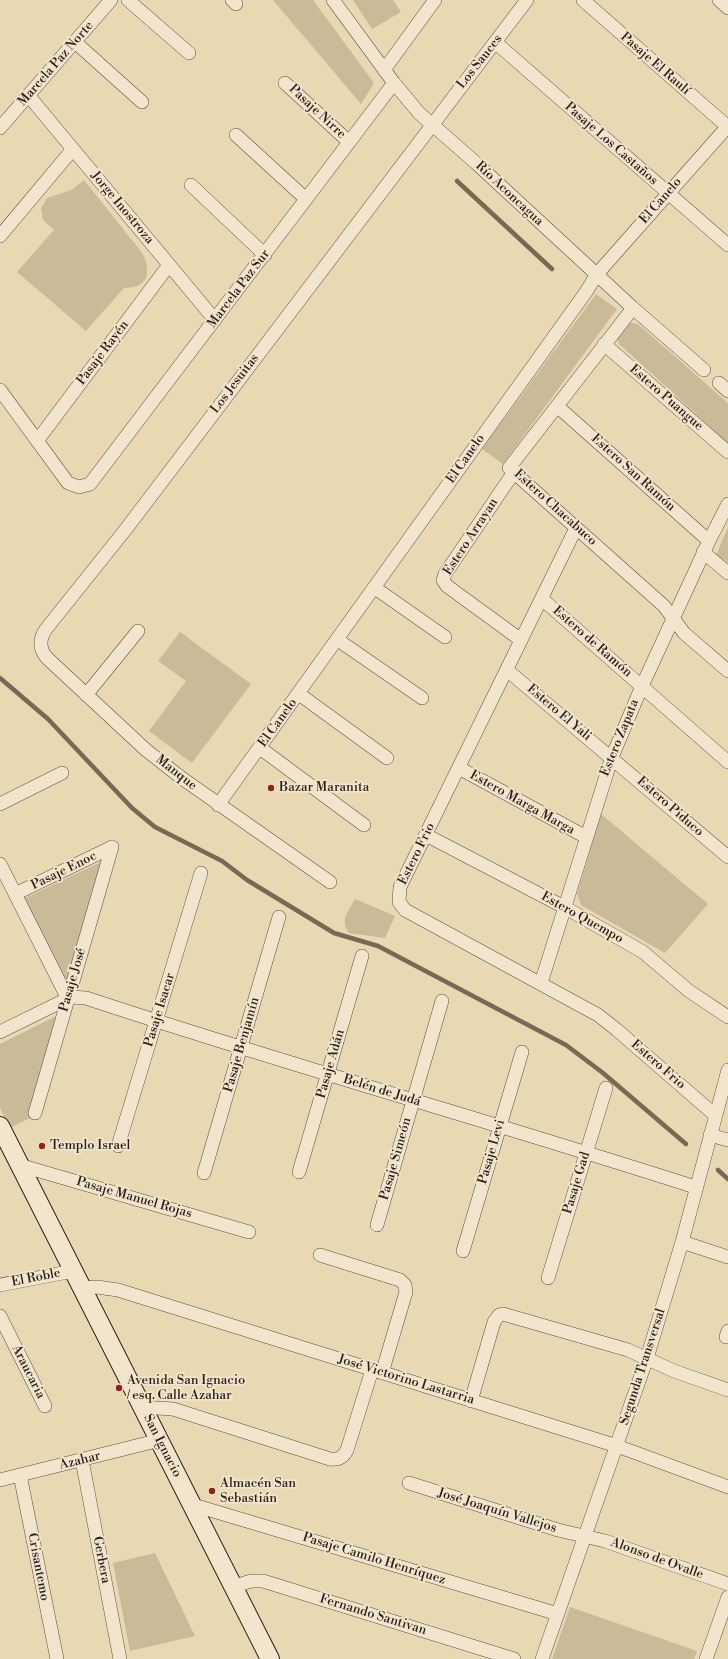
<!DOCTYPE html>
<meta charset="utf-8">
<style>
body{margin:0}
canvas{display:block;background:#e9d9b2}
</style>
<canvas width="728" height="1659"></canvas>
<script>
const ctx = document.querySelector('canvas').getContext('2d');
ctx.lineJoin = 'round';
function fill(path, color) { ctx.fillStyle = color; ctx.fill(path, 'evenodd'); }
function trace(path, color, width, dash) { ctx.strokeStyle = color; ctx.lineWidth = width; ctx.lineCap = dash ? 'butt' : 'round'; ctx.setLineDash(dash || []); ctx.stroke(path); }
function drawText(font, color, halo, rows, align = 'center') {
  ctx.font = font + ' "Libre Bodoni",serif'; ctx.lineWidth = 3.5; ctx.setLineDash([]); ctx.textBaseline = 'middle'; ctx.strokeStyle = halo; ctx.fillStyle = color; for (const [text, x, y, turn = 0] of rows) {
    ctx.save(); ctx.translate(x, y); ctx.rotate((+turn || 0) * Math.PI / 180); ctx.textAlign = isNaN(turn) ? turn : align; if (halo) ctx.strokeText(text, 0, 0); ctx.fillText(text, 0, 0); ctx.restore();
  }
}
fill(new Path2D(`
 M273,0H313L374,83L361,104Z
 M353,0H393L401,12L372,29Z
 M84,180L143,254C152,275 147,288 124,288L86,331L17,272L54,230L43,220L41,208L47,198L71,190Z
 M596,294L617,309L503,464L482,449Z
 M630,323L638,324L728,403V443L619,344L617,338Z
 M728,527V562L716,555Z
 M180,632L251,684L192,763L149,731L186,681L158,661Z
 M601,814L708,904L665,953L581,905L577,894Z
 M105,860L64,987L21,900Z
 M355,899L395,916L385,938L349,933C339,920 349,911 355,899Z
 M56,1016L36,1115L10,1128L0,1108V1044Z
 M155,1553L195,1636L130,1651L113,1563Z
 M570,1607L697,1651L694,1659H552Z`), '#c9ba98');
trace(new Path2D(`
 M457,181L552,269
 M0,678L48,719L132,808L155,827L222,861L247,880L334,933L378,946L566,1045L603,1073L686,1144
 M718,1170L728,1179`), '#776956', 4.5);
const minor = new Path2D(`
 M128,0L189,53
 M232,0L236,4
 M333,0L394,83L419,113L476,163L633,308L704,370
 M583,0L728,127
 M719,0L728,8
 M75,42L142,102
 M495,42L728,245
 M384,70L435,0
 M285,83L349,142
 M28,95L215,320
 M0,128L111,0
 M236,135L306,199
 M191,185L265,255
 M0,236L73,149
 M633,308L509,468L664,606L684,633L728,671
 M604,344L728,452
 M719,383L728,391
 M0,390L68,483L79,487L90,484L394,83
 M557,406L709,541
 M37,441L169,265
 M514,472L445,574L443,580L447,586L521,640
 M576,528L400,887L399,902L405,910L598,1015L617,1030L715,1115
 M703,552L728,573
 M375,588L445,637
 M542,599L728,762
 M338,640L422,698
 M507,670L728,857
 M299,694L387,758
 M86,695L138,631
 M260,748L364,825
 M459,768L586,837
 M0,804L62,773
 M218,805L586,292L597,274L728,126
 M426,835L564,907L643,952L689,991L728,1017
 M0,864L68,999
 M330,882L183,779L146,750L47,658C39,649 39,639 46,629L126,529L527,0
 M15,894L112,847
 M541,983L612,757L642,686L709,541L728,504
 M0,1032L71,997L86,998C288,1065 493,1122 695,1187
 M35,1113L112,847
 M710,1135L728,1140
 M118,1146L201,873
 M19,1165L249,1232
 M299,1172L362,956
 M204,1173L279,917
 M377,1225L442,1001
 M682,1242L728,1257
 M463,1251L522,1052
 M320,1255L400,1280L405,1285L406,1292L382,1373
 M548,1278L606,1088
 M0,1285L73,1271
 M82,1288L97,1287L118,1290L617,1446L728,1487
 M0,1316L45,1406
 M726,1337L728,1331
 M471,1401L494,1322L499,1315L503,1314L628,1350L674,1371L728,1390
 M141,1407L173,1409L330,1459C338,1460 343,1458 347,1450L372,1370
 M82,1460L120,1659
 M20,1475L57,1659
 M0,1480L160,1440
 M409,1483L558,1530L605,1541L728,1584
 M190,1504L558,1614
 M232,1587L251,1581H263L514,1659
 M542,1659L647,1358L682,1242L728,1070
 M706,1659L728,1597`);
const secondary = new Path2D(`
 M0,1126L270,1659`);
trace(minor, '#5b4e40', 14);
trace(secondary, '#2c201a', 20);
trace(minor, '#f1e6cd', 13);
trace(secondary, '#f1e6cd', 18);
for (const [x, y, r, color] of [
 [271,788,4,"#8f2418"],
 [42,1146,4,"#8f2418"],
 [119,1388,4,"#8f2418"],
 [212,1491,4,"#8f2418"]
]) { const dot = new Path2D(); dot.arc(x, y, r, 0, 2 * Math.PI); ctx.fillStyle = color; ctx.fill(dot); trace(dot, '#f1e6cd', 1.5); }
drawText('13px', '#2c201a', '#f1e6cd', [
 ["Los Sauces",480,62,-52],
 ["Marcela Paz Norte",56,64,-49],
 ["Pasaje El Raulí",655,64,41],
 ["Pasaje Nirre",317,112,43],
 ["Pasaje Los Castaños",611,144,41],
 ["Río Aconcagua",509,194,43],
 ["El Canelo",661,201,-49],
 ["Jorge Inostroza",122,208,50],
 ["Marcela Paz Sur",239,289,-53],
 ["Pasaje Rayén",103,353,-53],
 ["Los Jesuitas",235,384,-53],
 ["Estero Puangue",666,398,41],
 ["El Canelo",466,459,-55],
 ["Estero San Ramón",633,473,42],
 ["Estero Chacabuco",555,508,42],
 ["Estero Arrayan",471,537,-57],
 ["Estero de Ramón",592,642,41],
 ["Estero El Yali",559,713,40],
 ["El Canelo",278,723,-54],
 ["Estero Zapata",620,738,-68],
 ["Manque",176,773,38],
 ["Estero Marga Marga",522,803,29],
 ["Estero Piduco",670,807,41],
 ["Estero Frio",417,854,-64],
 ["Pasaje Enoc",64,871,-26],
 ["Estero Quempo",582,918,29],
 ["Pasaje José",73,980,-74],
 ["Pasaje Isacar",160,1010,-73],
 ["Pasaje Benjamín",242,1045,-74],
 ["Pasaje Adán",331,1064,-74],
 ["Estero Frio",658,1065,41],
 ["Belén de Judá",382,1091,17],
 ["Pasaje Levi",492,1152,-74],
 ["Pasaje Simeón",396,1159,-74],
 ["Pasaje Gad",577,1183,-73],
 ["Pasaje Manuel Rojas",134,1198,16],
 ["El Roble",36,1278,-11],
 ["Segunda Transversal",643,1367,-72],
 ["Araucaria",28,1372,63],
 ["José Victorino Lastarria",406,1380,17],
 ["San Ignacio",162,1446,63],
 ["Azahar",80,1461,-14],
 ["José Joaquín Vallejos",497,1511,17],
 ["Pasaje Camilo Henríquez",374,1559,17],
 ["Alonso de Ovalle",657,1559,20],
 ["Gerbera",101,1560,79],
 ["Crisantemo",38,1567,79],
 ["Fernando Santivan",373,1615,17]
]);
drawText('13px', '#2c201a', '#f1e6cd', [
 ["Bazar Maranita",279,788],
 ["Templo Israel",50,1146],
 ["Avenida San Ignacio",127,1381],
 ["/ esq. Calle Azahar",127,1396],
 ["Almacén San",220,1484],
 ["Sebastián",220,1499]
], 'left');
</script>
